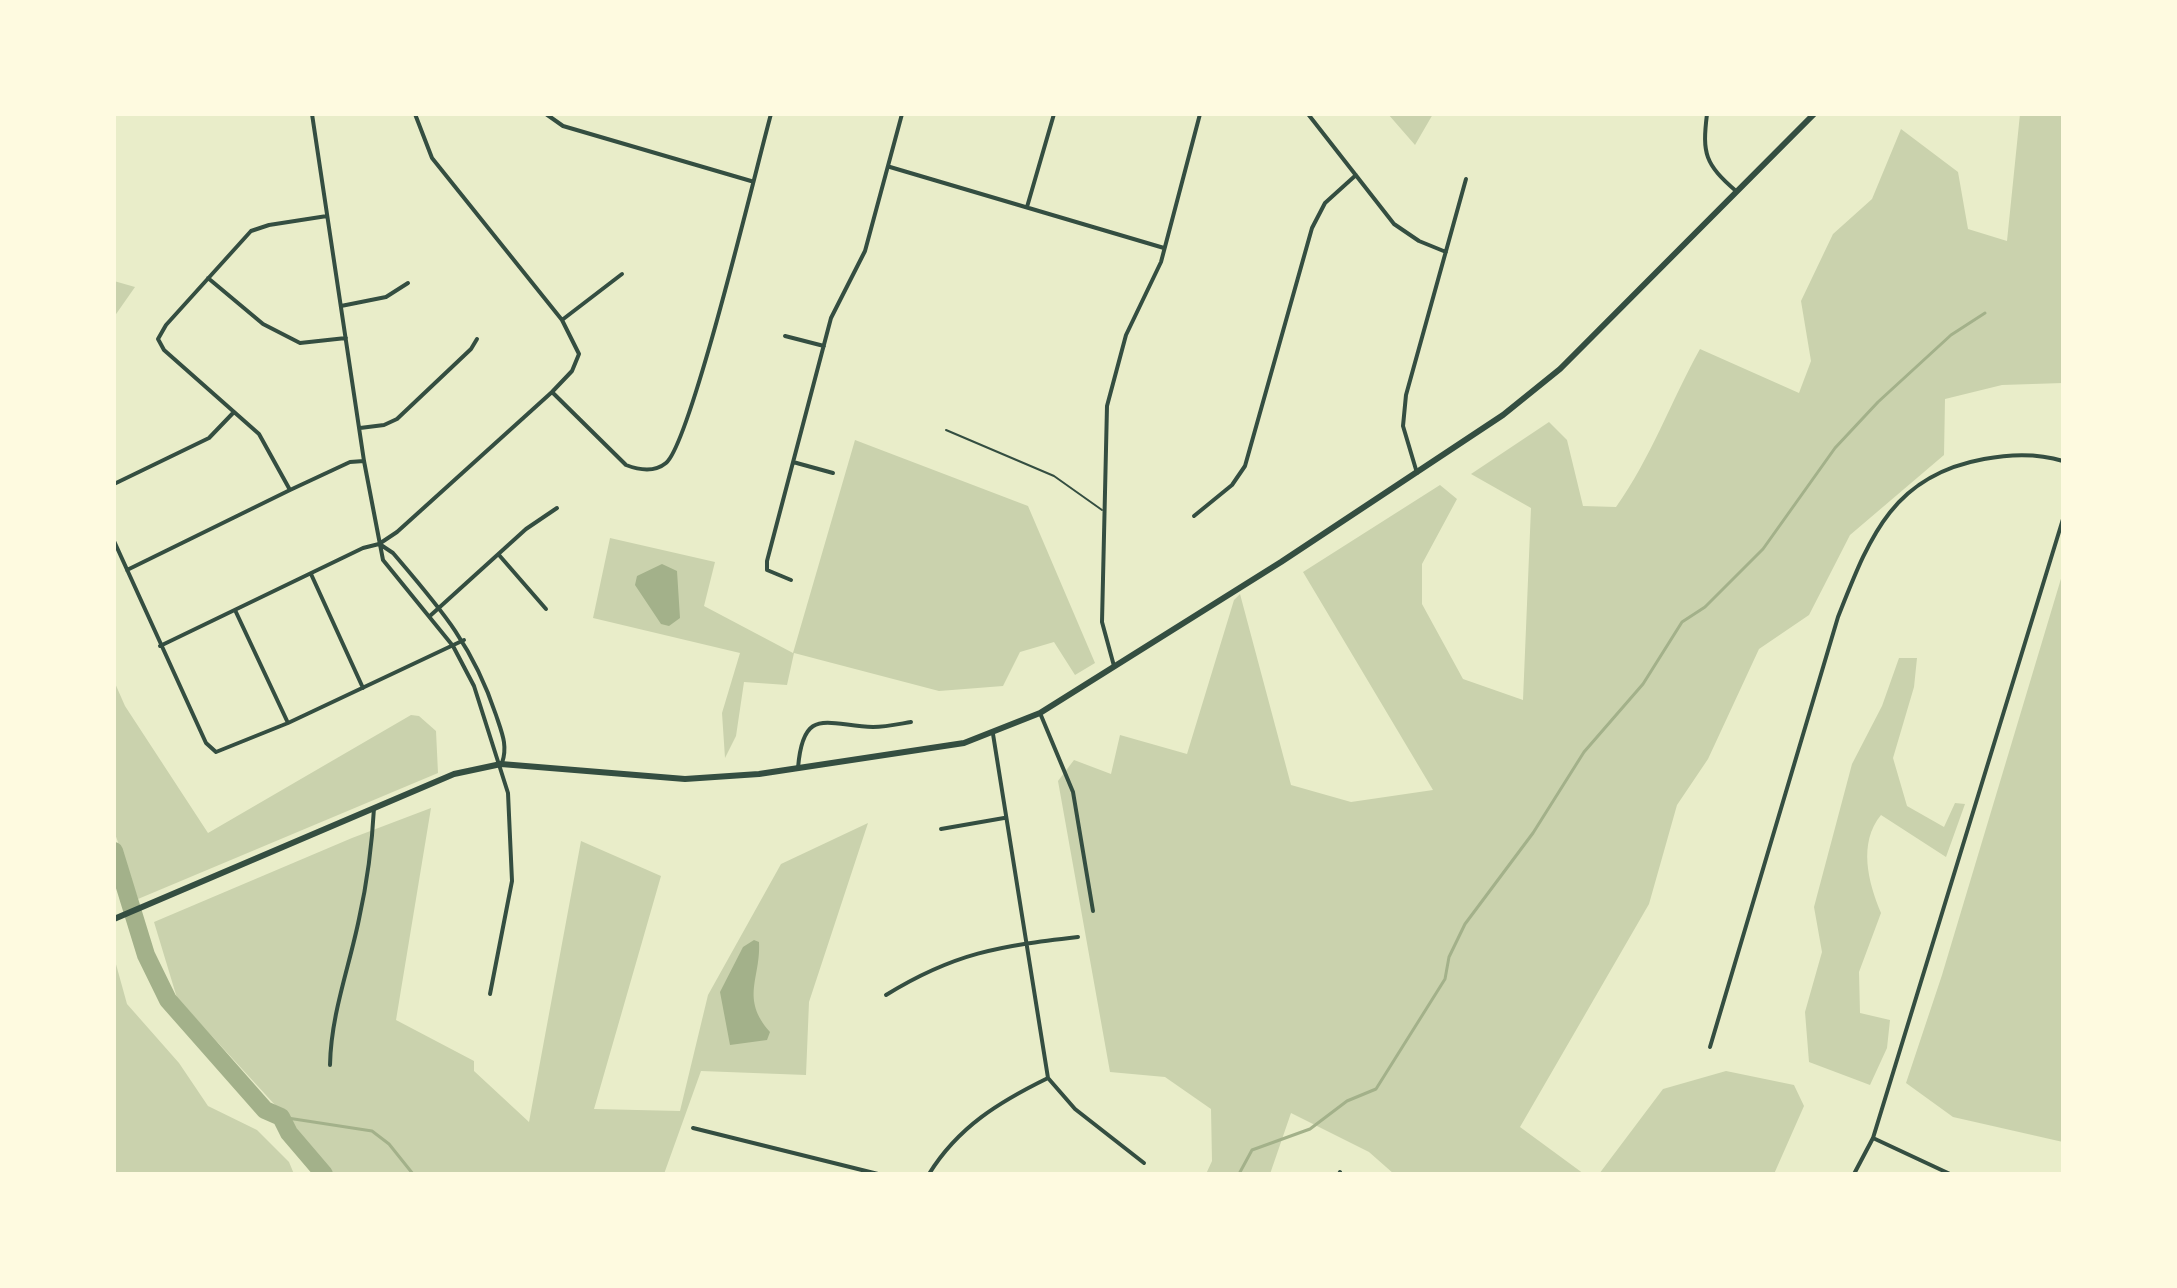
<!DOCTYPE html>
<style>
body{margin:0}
#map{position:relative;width:2177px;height:1288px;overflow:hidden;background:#e9edc9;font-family:Merriweather,serif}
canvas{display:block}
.frame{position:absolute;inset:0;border:116px solid #fefae0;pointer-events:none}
</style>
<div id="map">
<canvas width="2177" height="1288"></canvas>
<div class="frame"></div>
</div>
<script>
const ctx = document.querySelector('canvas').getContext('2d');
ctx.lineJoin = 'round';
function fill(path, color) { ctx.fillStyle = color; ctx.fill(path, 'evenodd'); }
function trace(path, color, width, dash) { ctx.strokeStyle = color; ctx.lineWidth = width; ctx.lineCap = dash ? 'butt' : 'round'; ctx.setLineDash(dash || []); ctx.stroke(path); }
fill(new Path2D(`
 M1388,114H1433L1415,145Z
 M2020,114H2063V383L2002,385L1945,399L1944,455L1850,535L1809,615L1759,649L1708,759L1677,805L1649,904L1520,1127L1584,1174H1394L1369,1152L1291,1113L1270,1174H1206L1212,1161L1211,1109L1165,1077L1110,1072L1058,781L1074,760L1111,774L1120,735L1187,754L1234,600L1240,594L1291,785L1351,802L1433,790L1303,572L1440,485L1457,499L1422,564V604L1463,679L1523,700L1531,508L1471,474L1549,422L1567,440L1583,506L1616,507C1651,458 1671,401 1700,349L1799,393L1811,361L1801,301L1833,234L1872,199L1901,129L1958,172L1968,229L2007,241Z
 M114,281L135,287L114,317Z
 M855,440L1028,506L1095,663L1075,675L1054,642L1020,652L1003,686L939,691L794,653L787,685L744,682L736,736L725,758L722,713L740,653L593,618L610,538L715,562L704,606L793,653Z
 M2063,572V1142L1953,1117L1906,1083L1942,975Z
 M1899,658H1917L1914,687L1893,758L1907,806L1944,827L1955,803L1965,804L1946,857L1881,815C1858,843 1868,882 1881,913L1859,972L1860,1013L1890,1020L1887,1048L1870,1085L1809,1062L1805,1012L1822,952L1814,907L1852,764L1882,706Z
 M114,681L125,706L208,833L411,715L419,716L436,731L438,773L138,899L114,831Z
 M431,808L396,1020L474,1061V1071L529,1122L581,841L661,876L594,1109L680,1111L708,995L781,864L868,823L809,1002L806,1075L701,1071L664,1174H320L297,1129L177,998L154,922L352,838Z
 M114,957L127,1004L179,1063L208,1106L257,1130L289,1162L294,1174H114Z
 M1726,1071L1794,1085L1804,1106L1774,1174H1599L1663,1089Z`), '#cad2ad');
fill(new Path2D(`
 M662,564L677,571L680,618L669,626L661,624L635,585L637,576Z
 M754,940L759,942C761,978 740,998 770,1032L767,1040L730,1045L720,992L743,947Z`), '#a3b18a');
trace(new Path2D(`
 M281,1117L372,1131L389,1144L413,1174
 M1239,1174L1252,1150L1310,1129L1347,1101L1376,1089L1445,979L1449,957L1465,924L1533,833L1584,752L1643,684L1682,622L1705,607L1763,549L1835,448L1878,402L1951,335L1985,313`), '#a3b18a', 3);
trace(new Path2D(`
 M114,851L146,955L168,1000L265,1110L281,1117L289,1133L324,1174`), '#a3b18a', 18);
trace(new Path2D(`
 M946,430L1054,476L1102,510`), '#344e41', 2);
trace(new Path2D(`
 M312,114L364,461L383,560L453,646L474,686L508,793L512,881L490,994
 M546,114L563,126L751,181
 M1308,114L1394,224L1419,241L1446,252
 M1707,114C1702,154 1705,164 1736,191
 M890,167L1164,248
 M1027,207L1054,114
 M208,278L263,324L300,343L346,338
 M341,306L386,297L408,283
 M562,320L622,274
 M785,336L824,346
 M552,392L626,465C639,470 655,472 666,463C691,443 757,164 771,114
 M360,428L384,425L397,419L471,349L477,339
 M793,462L833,473
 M1417,473L1403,426L1406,395L1466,179
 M114,484L209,438L234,412
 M290,490L259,434L164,350L158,339L166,325L251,231L269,225L327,216
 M1194,516L1232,485L1245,466L1312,228L1325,203L1356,175
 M114,541L206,743L216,752L288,723L464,640
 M381,545L393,553C440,608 473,645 496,715C502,733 508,746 502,763
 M499,555L546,609
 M127,570L290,490L350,462L364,461
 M311,574L363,688
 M791,580L767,570V561L831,318L865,251L902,114
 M235,610L288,723
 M431,615L526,529L557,508
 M160,646L363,548L379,544L397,532L552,392L572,371L579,354L562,320L432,158L415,114
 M1114,666L1102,622L1107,406L1126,335L1161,262L1200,114
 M1040,713L1073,792L1093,911
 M993,734L1048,1078L1075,1109L1144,1163
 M798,768C803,706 826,725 873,727C886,727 899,724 911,722
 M941,829L1004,818
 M886,995C954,953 999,946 1078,937
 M1710,1047L1838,617C1869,539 1891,476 1984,459C2010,454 2037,453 2063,461
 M330,1065C331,1014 349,968 359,919C367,883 372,846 374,808
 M693,1128L878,1174
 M1873,1138L1950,1174
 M929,1174C958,1127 999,1102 1048,1078
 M1339,1174L1340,1172
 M1854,1174L1873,1138L2063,519`), '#344e41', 4);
trace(new Path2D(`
 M114,919L454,774L501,764L685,779L759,774L964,743L1040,713L1281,562L1503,415L1560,369L1814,114`), '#344e41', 6);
</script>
